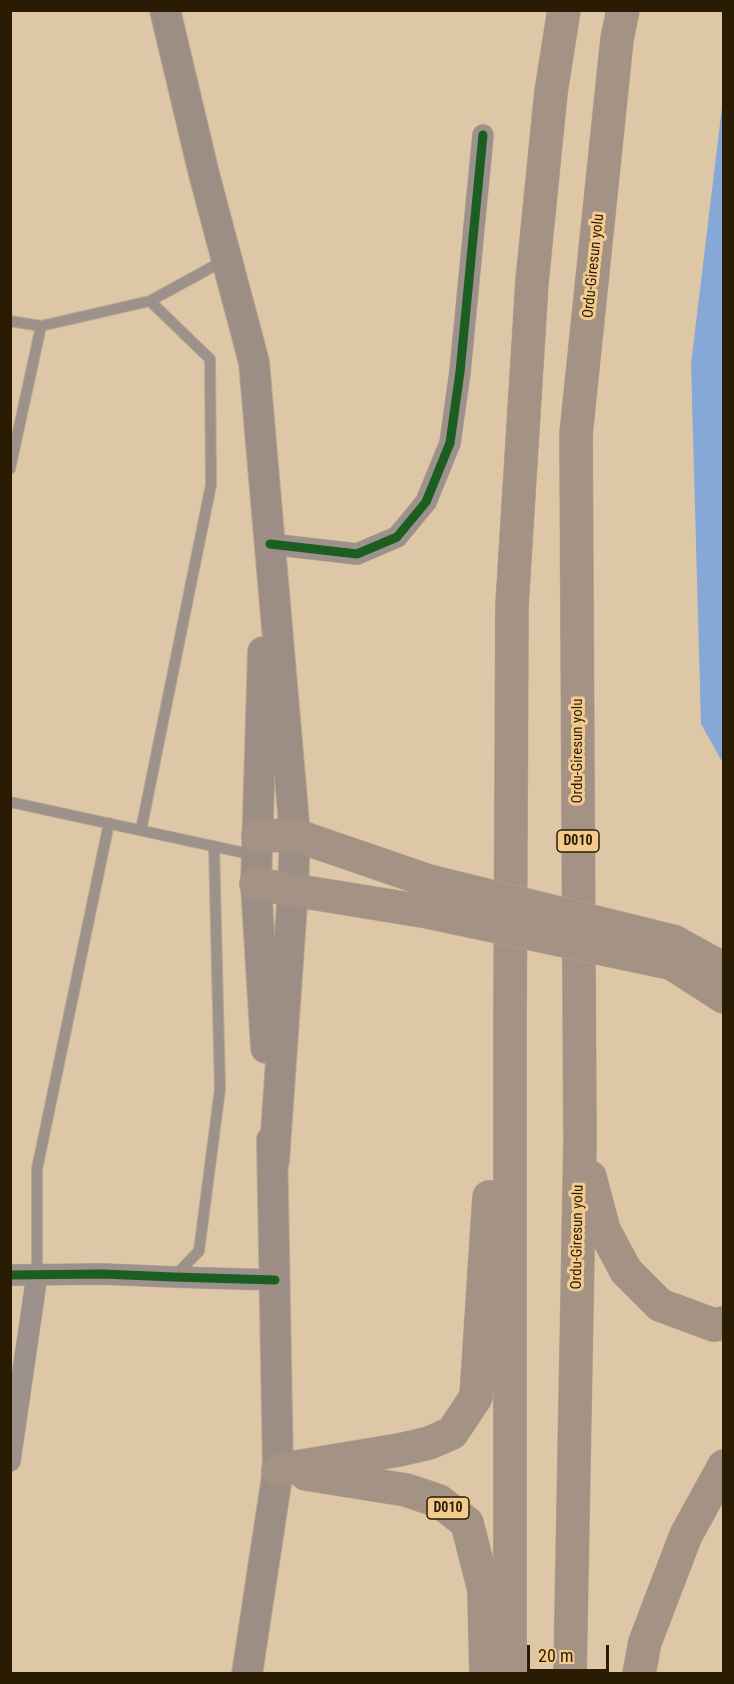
<!DOCTYPE html>
<style>
body{margin:0}
#map{position:relative;width:734px;height:1684px;overflow:hidden;background:#ddc7a6;font-family:"Roboto Condensed",sans-serif}
canvas{display:block}
.frame{position:absolute;inset:0;border:12px solid #2a1c03;pointer-events:none}
.scale{position:absolute;left:527px;top:1645px;width:82px;height:27px;box-sizing:border-box;border:3px solid #2a1c03;border-top:0;padding-left:8px;font-size:18px;line-height:21px;white-space:nowrap;color:#2a1c03;-webkit-text-stroke:4px #f4cb8f;paint-order:stroke}
</style>
<div id="map">
<canvas width="734" height="1684"></canvas>
<div class="frame"></div>
<div class="scale">20 m</div>
</div>
<script>
const ctx = document.querySelector('canvas').getContext('2d');
ctx.lineJoin = 'round';
function fill(path, color) { ctx.fillStyle = color; ctx.fill(path, 'evenodd'); }
function trace(path, color, width, dash) { ctx.strokeStyle = color; ctx.lineWidth = width; ctx.lineCap = dash ? 'butt' : 'round'; ctx.setLineDash(dash || []); ctx.stroke(path); }
function drawText(font, color, halo, rows, align = 'center') {
  ctx.font = font + ' "Roboto Condensed",sans-serif'; ctx.lineWidth = 6; ctx.setLineDash([]); ctx.textBaseline = 'middle'; ctx.strokeStyle = halo; ctx.fillStyle = color; for (const [text, x, y, turn = 0] of rows) {
    ctx.save(); ctx.translate(x, y); ctx.rotate((+turn || 0) * Math.PI / 180); ctx.textAlign = isNaN(turn) ? turn : align; if (halo) ctx.strokeText(text, 0, 0); ctx.fillText(text, 0, 0); ctx.restore();
  }
}
fill(new Path2D(`
 M723,99L724,763H723L701,724L691,364Z`), '#86a8d7');
const service = new Path2D(`
 M10,321L41,326L150,301L225,260
 M10,469L41,326
 M10,802L254,855
 M141,830L211,485L210,359L150,301
 M37,1275V1169L109,823
 M174,1277L199,1251L220,1089L214,846`);
const minor = new Path2D(`
 M270,544L357,554L397,537L426,502L450,443L460,372L483,135
 M10,1275L103,1274L173,1277L275,1280
 M10,1461L37,1275`);
const secondary = new Path2D(`
 M165,10L204,174L254,362L295,835L293,890L274,1161
 M263,652L256,884L266,1048
 M247,1674L278,1470L272,1140`);
const trunk = new Path2D(`
 M258,836L295,835L429,881
 M256,884L428,912
 M678,944L724,969
 M671,963L724,997
 M590,1177L604,1230L626,1271L660,1305L714,1325L724,1323
 M278,1470L399,1450L429,1443L452,1433L476,1397L489,1197
 M306,1474L406,1490L439,1501L467,1523L484,1590L486,1674
 M510,1674V1016L512,605L532,282L551,92L564,10
 M570,1674L580,1141L576,434L617,39L623,10
 M639,1674L645,1642L686,1535L724,1466`);
trace(service, '#b9a78e', 12);
trace(minor, '#b9a78e', 22);
trace(secondary, '#b9a78e', 32);
trace(trunk, '#b9a78e', 34);
trace(service, '#9d918c', 10);
trace(minor, '#9d918c', 21);
trace(secondary, '#9d8e85', 30);
trace(trunk, '#a49284', 33);
const trunkBridge = new Path2D(`
 M429,881L676,942
 M428,912L670,963`);
trace(trunkBridge, '#b9a78e', 34, []);
trace(trunkBridge, '#a49284', 33);
trace(new Path2D(`
 M270,544L357,554L397,537L426,502L450,443L460,372L483,135
 M10,1275L103,1274L173,1277L275,1280`), '#1b5e20', 9);
for (const [x, y, w] of [
 [578,841,42],
 [448,1508,42]
]) { const box = new Path2D(); box.roundRect(x - w / 2, y - 11, w, 22, 4.5); ctx.fillStyle = '#f4cb8f'; ctx.fill(box); trace(box, '#2a1c03', 1.5); }
drawText('bold 14px', '#2a1c03', null, [
 ["D010",578,841],
 ["D010",448,1508]
]);
drawText('15px', '#2a1c03', '#f4cb8f', [
 ["Ordu-Giresun yolu",594,266,-84],
 ["Ordu-Giresun yolu",578,751,-90],
 ["Ordu-Giresun yolu",578,1237,-89]
]);
</script>
